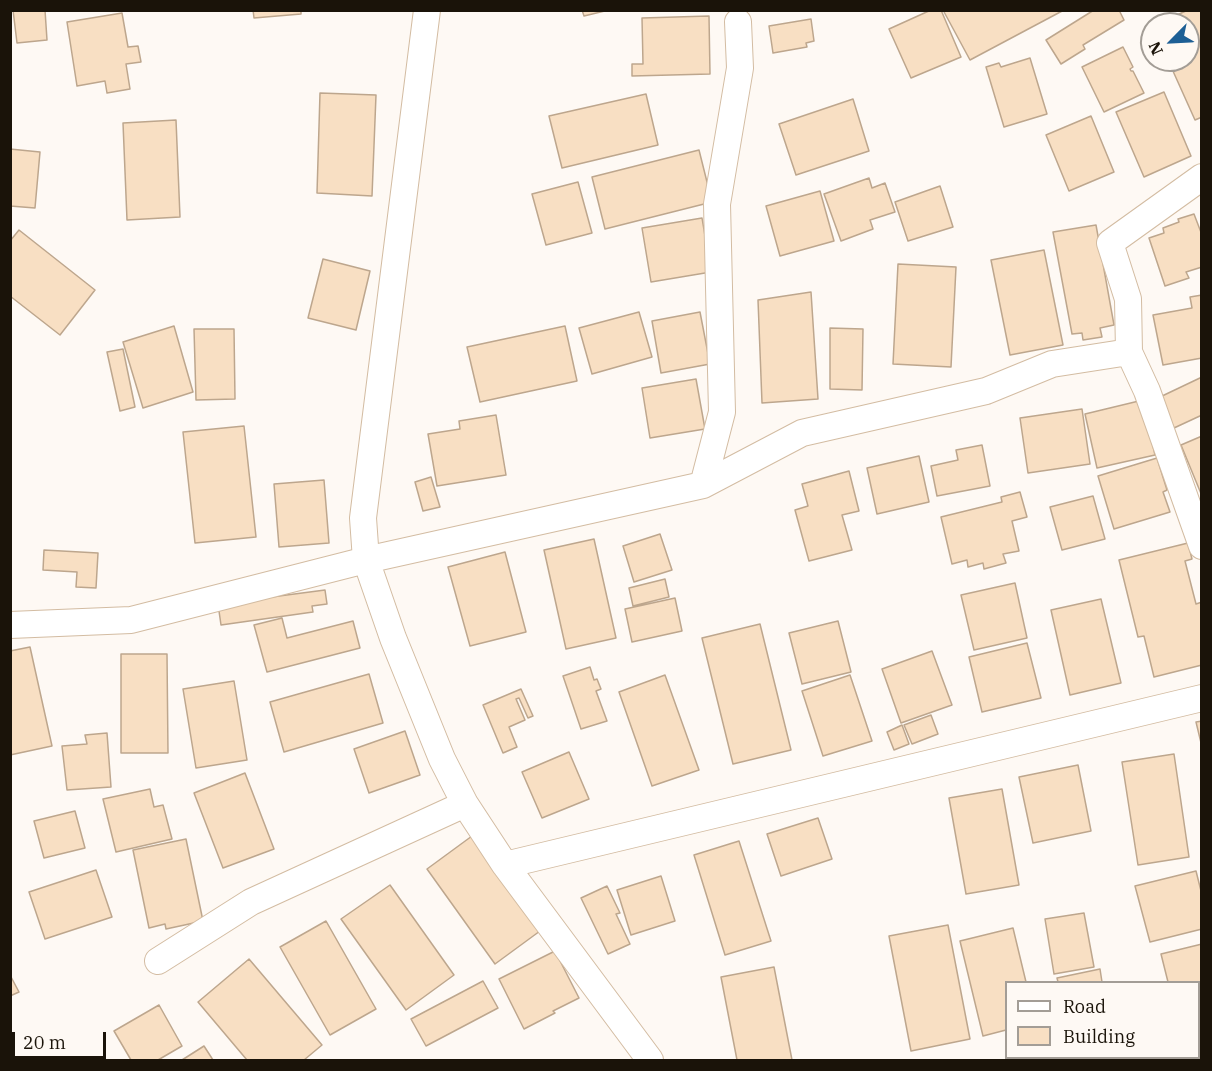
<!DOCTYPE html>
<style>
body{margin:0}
#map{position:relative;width:1212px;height:1071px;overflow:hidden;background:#fef9f4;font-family:"IBM Plex Serif",serif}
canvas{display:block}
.frame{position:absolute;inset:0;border:12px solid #1a1309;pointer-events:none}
.legend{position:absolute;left:1005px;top:981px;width:195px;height:78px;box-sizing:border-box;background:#fef9f4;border:2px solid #a39d96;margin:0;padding:8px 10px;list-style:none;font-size:18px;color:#1a1309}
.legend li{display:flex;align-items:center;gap:12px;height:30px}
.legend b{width:30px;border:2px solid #a39d96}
.north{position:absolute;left:1140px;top:12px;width:60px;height:60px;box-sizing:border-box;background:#fef9f4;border:2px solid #a39d96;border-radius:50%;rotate:246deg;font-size:16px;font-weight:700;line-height:24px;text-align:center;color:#1a1309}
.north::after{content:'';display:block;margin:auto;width:21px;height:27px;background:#1d5f95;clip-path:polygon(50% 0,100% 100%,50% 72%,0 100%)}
.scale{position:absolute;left:12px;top:1032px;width:94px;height:27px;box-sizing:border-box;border:3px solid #1a1309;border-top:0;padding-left:8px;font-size:18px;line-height:21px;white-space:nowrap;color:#1a1309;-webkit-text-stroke:4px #fef9f4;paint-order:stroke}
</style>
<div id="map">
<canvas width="1212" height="1071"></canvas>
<div class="frame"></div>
<ul class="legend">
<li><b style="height:8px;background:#fff"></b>Road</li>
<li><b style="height:16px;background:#f8dfc3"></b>Building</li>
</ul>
<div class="north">N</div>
<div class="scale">20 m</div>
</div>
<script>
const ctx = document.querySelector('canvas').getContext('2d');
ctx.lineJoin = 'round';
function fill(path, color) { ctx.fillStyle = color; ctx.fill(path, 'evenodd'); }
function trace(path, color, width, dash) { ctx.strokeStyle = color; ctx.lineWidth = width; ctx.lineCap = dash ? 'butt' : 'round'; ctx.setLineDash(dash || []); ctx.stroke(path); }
const building = new Path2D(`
 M13,10H45L47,40L17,43Z
 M253,10H301V14L254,18Z
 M582,10H609L584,16Z
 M931,10H941L961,57L911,78L889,29Z
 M943,10H1064L970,60Z
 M1094,10H1119L1124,20L1083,45L1085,49L1061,64L1046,40Z
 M1188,10H1202V117L1195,120L1168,60H1188V24H1157Z
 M122,13L128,47L138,46L141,62L126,64L130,89L107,93L105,81L77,86L67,22Z
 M709,16L710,74L632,76V64H643L642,18Z
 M811,19L814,41L806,43L807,47L773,53L769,26Z
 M1123,47L1133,67L1130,69L1131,71H1133L1144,93L1104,112L1082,67Z
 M1030,58L1047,114L1004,127L986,67L999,63L1001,67Z
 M1164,92L1191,156L1144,177L1116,112Z
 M320,93L376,95L372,196L317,193Z
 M646,94L658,145L562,168L549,116Z
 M853,99L869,151L796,175L779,124Z
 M1091,116L1114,172L1069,191L1046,135Z
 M176,120L180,217L127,220L123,123Z
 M10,149L40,152L35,208L10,206Z
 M699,150L712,202L605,229L592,177Z
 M869,178L872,188L885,183L895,212L870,220L873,229L841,241L824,194Z
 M578,182L592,233L546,245L532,194Z
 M940,186L953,227L908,241L895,202Z
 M820,191L834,241L780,256L766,206Z
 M1194,214L1202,235V267L1186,272L1189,278L1165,286L1149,238L1164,233L1163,228L1179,222L1178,219Z
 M702,218L711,272L651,282L642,228Z
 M1096,225L1114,325L1100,328L1102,337L1083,340L1082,333L1072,334L1053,232Z
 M19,230L95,290L60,335L10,296V241Z
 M1044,250L1063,345L1010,355L991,260Z
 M323,259L370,271L356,330L308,318Z
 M898,264L956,267L951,367L893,364Z
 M811,292L818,399L762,403L758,300Z
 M1202,295V358L1163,365L1153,315L1192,308L1190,297Z
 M639,312L652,357L592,374L579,328Z
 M700,312L710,364L661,373L652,321Z
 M174,326L193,392L143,408L123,342Z
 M565,326L577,381L480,402L467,347Z
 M830,328L863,329L862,390L830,389Z
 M194,329H234L235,399L196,400Z
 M123,349L135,407L120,411L107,352Z
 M1202,377V415L1174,428L1160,397Z
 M696,379L705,429L650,438L642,388Z
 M1143,400L1155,455L1097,468L1085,414Z
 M1082,409L1090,464L1028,473L1020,418Z
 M496,415L506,475L437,486L428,434L460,429L459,421Z
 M244,426L256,537L195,543L183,432Z
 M1202,436V496L1181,445Z
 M982,445L990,486L937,496L931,466L958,460L956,450Z
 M919,456L929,502L877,514L867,468Z
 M1157,458L1167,490L1163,492L1170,512L1114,529L1098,476Z
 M849,471L859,511L842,515L852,550L809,561L795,510L808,506L802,484Z
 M431,477L440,507L423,511L415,482Z
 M324,480L329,543L279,547L274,484Z
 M1020,492L1027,517L1012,521L1019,551L1003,554L1006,563L984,569L983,563L968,567L967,560L952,564L941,517L1002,502L1001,497Z
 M1093,496L1105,539L1062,550L1050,507Z
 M660,534L672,570L634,582L623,546Z
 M594,539L616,638L566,649L544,550Z
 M1188,543L1192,559L1185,561L1196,604L1202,602V665L1154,677L1144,636L1138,637L1119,560Z
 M44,550L98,553L96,588L76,587L77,572L43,570Z
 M505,552L526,632L470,646L448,567Z
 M665,579L669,597L633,606L629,588Z
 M1015,583L1027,638L974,650L961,595Z
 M325,590L327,604L312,606L313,612L221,625L218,604Z
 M675,598L682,631L632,642L625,609Z
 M1101,599L1121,683L1070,695L1051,610Z
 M282,618L287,638L353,621L360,648L267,672L254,625Z
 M838,621L851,672L802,684L789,633Z
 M760,624L791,750L733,764L702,638Z
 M1027,643L1041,698L982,712L969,657Z
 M30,647L52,746L10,755V651Z
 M932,651L952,705L901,723L882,669Z
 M121,654H167L168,753H121Z
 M590,667L594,680L597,679L601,689L596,691L607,721L581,729L563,676Z
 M369,674L383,723L284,752L270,702Z
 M665,675L699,770L652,786L619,692Z
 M850,675L872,741L823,756L802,691Z
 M234,681L247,760L196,768L183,689Z
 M521,689L533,716L528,718L519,698L516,699L525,720L509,727L517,747L503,753L483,705Z
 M931,715L938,734L912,744L904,725Z
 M1202,721V747L1196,722Z
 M902,725L909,744L894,750L887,732Z
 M405,731L420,775L369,793L354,749Z
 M107,733L111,787L67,790L62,746L87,744L85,735Z
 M569,752L589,799L542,818L522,772Z
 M1174,754L1189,857L1138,865L1122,762Z
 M1078,765L1091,831L1033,843L1019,777Z
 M245,773L274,849L223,868L194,793Z
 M150,789L154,807L163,805L172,839L116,852L103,799Z
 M1002,789L1019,885L966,894L949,798Z
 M75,811L85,848L44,858L34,821Z
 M818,818L832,859L781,876L767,834Z
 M472,836L540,931L495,964L427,869Z
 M186,839L203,921L166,929L165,924L149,928L133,850Z
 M739,841L771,941L725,955L694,855Z
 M96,870L112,917L45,939L29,892Z
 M1196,871L1202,895V929L1150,942L1135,886Z
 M661,876L675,921L631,935L617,890Z
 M390,885L454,975L406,1010L341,919Z
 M607,886L620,913L616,914L630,944L608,954L581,898Z
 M1084,913L1094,967L1054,974L1045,919Z
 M326,921L376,1009L330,1035L280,947Z
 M948,925L970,1039L911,1051L889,936Z
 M1013,928L1026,982H1006V1030L983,1036L960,941Z
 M1202,944V1003L1198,1004V982H1168L1161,954Z
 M555,951L579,998L553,1011L555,1013L524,1029L499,979Z
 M249,959L322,1045L304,1060H247L198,1002Z
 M774,967L792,1060H737L721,977Z
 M1100,969L1102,982H1058L1057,978Z
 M10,975L19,992L10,996Z
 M483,981L498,1008L426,1046L411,1019Z
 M159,1005L182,1046L158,1060H131L114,1031Z
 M204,1046L213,1060H182Z
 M1202,1046V1060H1192L1191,1058H1198V1047Z`);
fill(building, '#f8dfc3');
trace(building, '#bda68d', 1.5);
const street = new Path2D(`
 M427,10L363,518L366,560L393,638L442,759L465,804L505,865L650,1060
 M1202,177L1110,243L1128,299L1129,352L1147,391L1202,546
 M703,485L722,412L717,204L740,68L738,22
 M10,625L131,620L366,560L703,485L802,433L986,391L1052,364L1129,352
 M505,865L1202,698
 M158,961L251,902L465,804
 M1198,1027L1202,1026
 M1065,1060L1077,1058`);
trace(street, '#d3bca2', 28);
trace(street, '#fff', 26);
</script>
